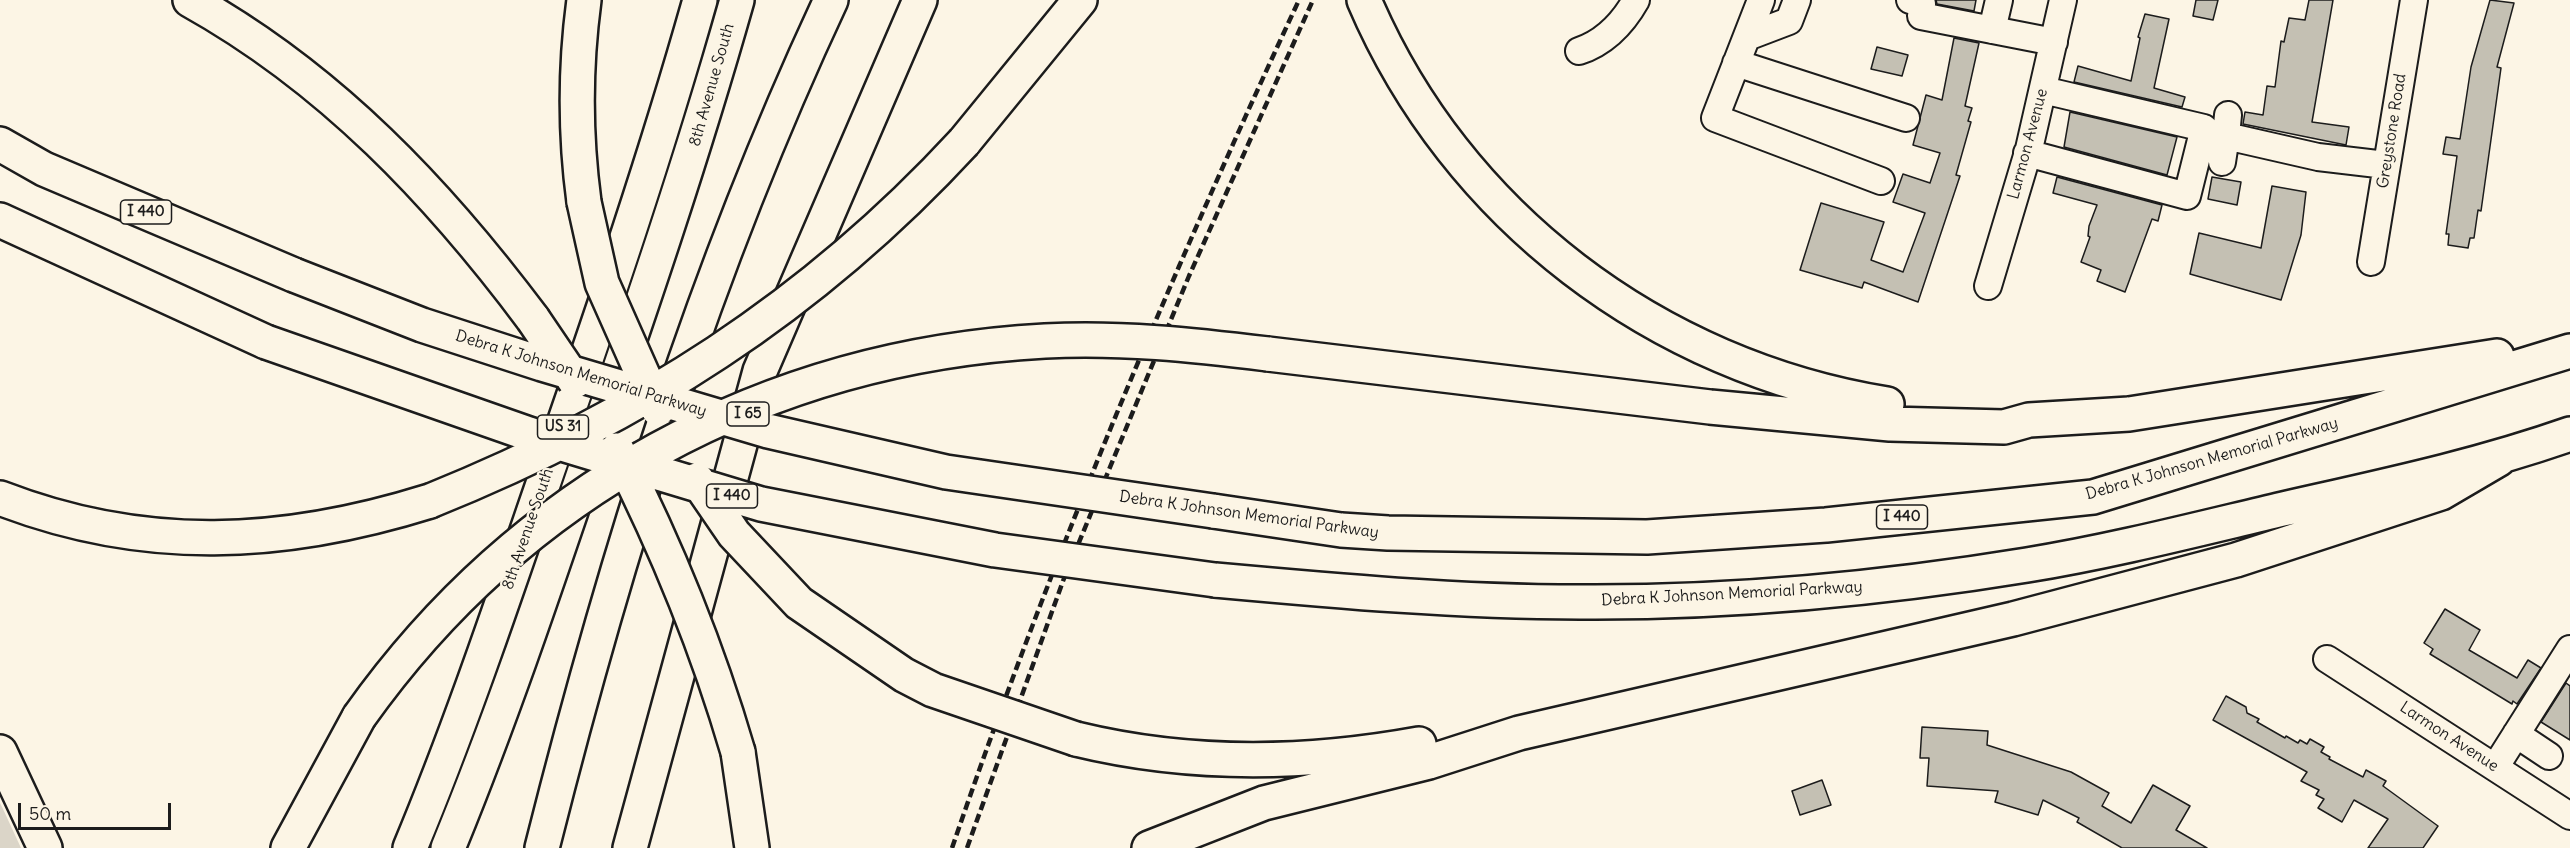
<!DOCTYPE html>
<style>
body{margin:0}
#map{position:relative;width:2570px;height:848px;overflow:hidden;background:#fcf5e5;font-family:Delius,sans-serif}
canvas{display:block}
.scale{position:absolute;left:18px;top:803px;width:153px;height:27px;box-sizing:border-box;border:3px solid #1c1c1c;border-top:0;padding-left:8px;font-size:18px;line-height:21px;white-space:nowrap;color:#1c1c1c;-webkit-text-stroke:4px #fcf5e5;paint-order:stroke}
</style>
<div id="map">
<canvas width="2570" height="848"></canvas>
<div class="scale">50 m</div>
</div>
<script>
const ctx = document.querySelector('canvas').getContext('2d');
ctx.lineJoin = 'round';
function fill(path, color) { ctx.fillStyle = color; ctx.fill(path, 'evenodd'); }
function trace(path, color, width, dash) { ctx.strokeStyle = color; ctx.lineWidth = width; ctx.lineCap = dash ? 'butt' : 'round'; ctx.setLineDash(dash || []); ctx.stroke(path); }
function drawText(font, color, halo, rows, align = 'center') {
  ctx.font = font + ' Delius,sans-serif'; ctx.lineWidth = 4.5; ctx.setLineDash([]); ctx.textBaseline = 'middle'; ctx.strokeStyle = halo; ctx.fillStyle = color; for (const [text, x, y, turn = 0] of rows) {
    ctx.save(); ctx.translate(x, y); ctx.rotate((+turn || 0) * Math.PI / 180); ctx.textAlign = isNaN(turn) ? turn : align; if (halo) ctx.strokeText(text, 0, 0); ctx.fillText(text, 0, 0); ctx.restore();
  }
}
fill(new Path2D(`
 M0,803L3,809L21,848H0Z`), '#dbd5c8');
const building = new Path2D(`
 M1936,0H1976L1974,11L1937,4Z
 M2196,0H2218L2213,20L2193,16Z
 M2309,0H2333L2312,122L2349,127L2346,145L2243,124L2245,112L2263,115L2267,86L2275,87L2281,41L2284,42L2289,18L2305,20Z
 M2490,0L2514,3L2497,67L2501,68L2481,211L2478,210L2474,238H2470L2468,248L2448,245L2449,234H2446L2457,156L2443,154L2446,137L2460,139L2471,67Z
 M2145,14L2169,19L2154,88L2185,97L2182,107L2074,82L2078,66L2131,81L2140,38L2138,37Z
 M1954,38L1979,43L1965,106L1972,108L1968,121L1971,122L1956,175L1960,176L1918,302L1864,282L1862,288L1800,270L1821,203L1884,222L1871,260L1903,272L1925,213L1893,202L1903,174L1930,183L1940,153L1913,145L1926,95L1942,100Z
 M1877,47L1908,55L1902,76L1871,69Z
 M2070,112L2177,137L2167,175L2064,147Z
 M2057,177L2162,205L2158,221L2152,219L2125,292L2097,281L2101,270L2081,262L2090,237L2088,236L2089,226L2097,205L2053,193Z
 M2212,177L2241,182L2237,205L2208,199Z
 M2272,186L2306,192L2301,235L2281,300L2190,274L2199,233L2261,248Z
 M2445,609L2480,630L2469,650L2517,678L2528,660L2541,668L2517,704L2513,701L2512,704L2430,654L2433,649L2424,643Z
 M2566,683L2570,686V740L2541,722Z
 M2226,696L2246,707L2247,713L2259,719L2257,722L2285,738L2286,736L2298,743L2300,740L2307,744L2310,739L2324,747L2321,752L2330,757L2329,759L2363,777L2366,770L2386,781L2383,786L2438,826L2423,848H2368L2388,819L2354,800L2342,822L2318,808L2324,799L2316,795L2319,790L2301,781L2307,772L2213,720Z
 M1922,727L1988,731L1987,745L2071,772L2109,793L2102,806L2131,823L2153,785L2190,806L2176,830L2207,848H2122L2077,822L2079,818L2043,800L2038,815L1995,802L1998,791L1927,786L1929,758H1920Z
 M1822,780L1831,805L1800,815L1792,791Z`);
fill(building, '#c4c0b3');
trace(building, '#1c1c1c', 1.5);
const minor = new Path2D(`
 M1761,0L1715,118L1881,181
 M1910,0L1922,4L1921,16L2054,42
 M1992,30L1999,0
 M1747,37L1789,21L1797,0
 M1579,51C1606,42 1623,23 1636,0
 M1736,63L1906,118
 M2228,115L2226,136L2318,157L2386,165
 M2027,153L2187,196L2204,128L2043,90
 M2222,162L2226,136
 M2371,262L2414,0
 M1988,286L2029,149L2063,0
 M2327,659L2570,816
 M2516,734L2549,756
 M2496,766L2570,649`);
const major = new Path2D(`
 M410,848C463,721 506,591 551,461C604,308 656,156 700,0
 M448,848C499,724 542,597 585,470C639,314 692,159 737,0`);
const highway = new Path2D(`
 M190,0C330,78 438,192 533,319
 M584,0C575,67 575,135 584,202
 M1364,0C1456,216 1657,367 1887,404
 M964,142L1080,0
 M0,144L44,169L294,275
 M0,220L266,342
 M1268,354L1710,407L1890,424L2004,427L2029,420L2129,414L2497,356
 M0,498C145,554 283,547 430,501
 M1213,511L1341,530L1388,533L1647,537L1826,525L2093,497L2570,351
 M1215,580C1336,591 1458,602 1580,602C1729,603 1880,589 2027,565C2113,551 2198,529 2283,509C2380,487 2476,467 2570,434
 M1076,739C1191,767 1304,765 1419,744
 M0,752L45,848
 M738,752L752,848
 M288,848L359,717
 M542,848C615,558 704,271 831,0
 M630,848L760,371L920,0
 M1149,848L1264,803L1429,762L1519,733L2013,619L2236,560L2441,493L2499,459`);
trace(minor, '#1c1c1c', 30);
trace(major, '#1c1c1c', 38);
trace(highway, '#1c1c1c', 38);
trace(minor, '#fcf5e5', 26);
trace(major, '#fcf5e5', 33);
trace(highway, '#fcf5e5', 33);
trace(new Path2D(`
 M952,848C1051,559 1170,277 1299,0
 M967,848L1063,581L1189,276L1313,0`), '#1c1c1c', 4.5, [9, 4.5]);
const highwayBridge = new Path2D(`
 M584,202L602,283L658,409
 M294,275L422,325L542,364L768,431L946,472L1213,511
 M533,319L575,381
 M266,342L529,434L761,504L995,550L1215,580
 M617,450C667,548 707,646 738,752
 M697,480L734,534L799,603L904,675L933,690L1076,739
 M430,501C638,417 811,308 964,142
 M359,717C520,490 767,356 1045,341C1120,337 1194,345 1268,354`);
trace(highwayBridge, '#1c1c1c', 38, []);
trace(highwayBridge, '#fcf5e5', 33);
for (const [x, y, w] of [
 [146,212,51],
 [748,414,42],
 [563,427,51],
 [732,496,51],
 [1902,517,51]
]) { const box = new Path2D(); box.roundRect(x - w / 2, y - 12, w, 24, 4.5); ctx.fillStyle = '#fcf5e5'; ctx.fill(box); trace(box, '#1c1c1c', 1.5); }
drawText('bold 15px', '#1c1c1c', null, [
 ["I 440",146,212],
 ["I 65",748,414],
 ["US 31",563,427],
 ["I 440",732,496],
 ["I 440",1902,517]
]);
drawText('16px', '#1c1c1c', '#fcf5e5', [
 ["8th Avenue South",712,85,-74],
 ["Greystone Road",2392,131,-81],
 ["Larmon Avenue",2028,144,-75],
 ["Debra K Johnson Memorial Parkway",581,374,17],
 ["Debra K Johnson Memorial Parkway",2212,459,-16],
 ["Debra K Johnson Memorial Parkway",1249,515,8],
 ["8th Avenue South",528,529,-71],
 ["Debra K Johnson Memorial Parkway",1732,594,-3],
 ["Larmon Avenue",2449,737,33]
]);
</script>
